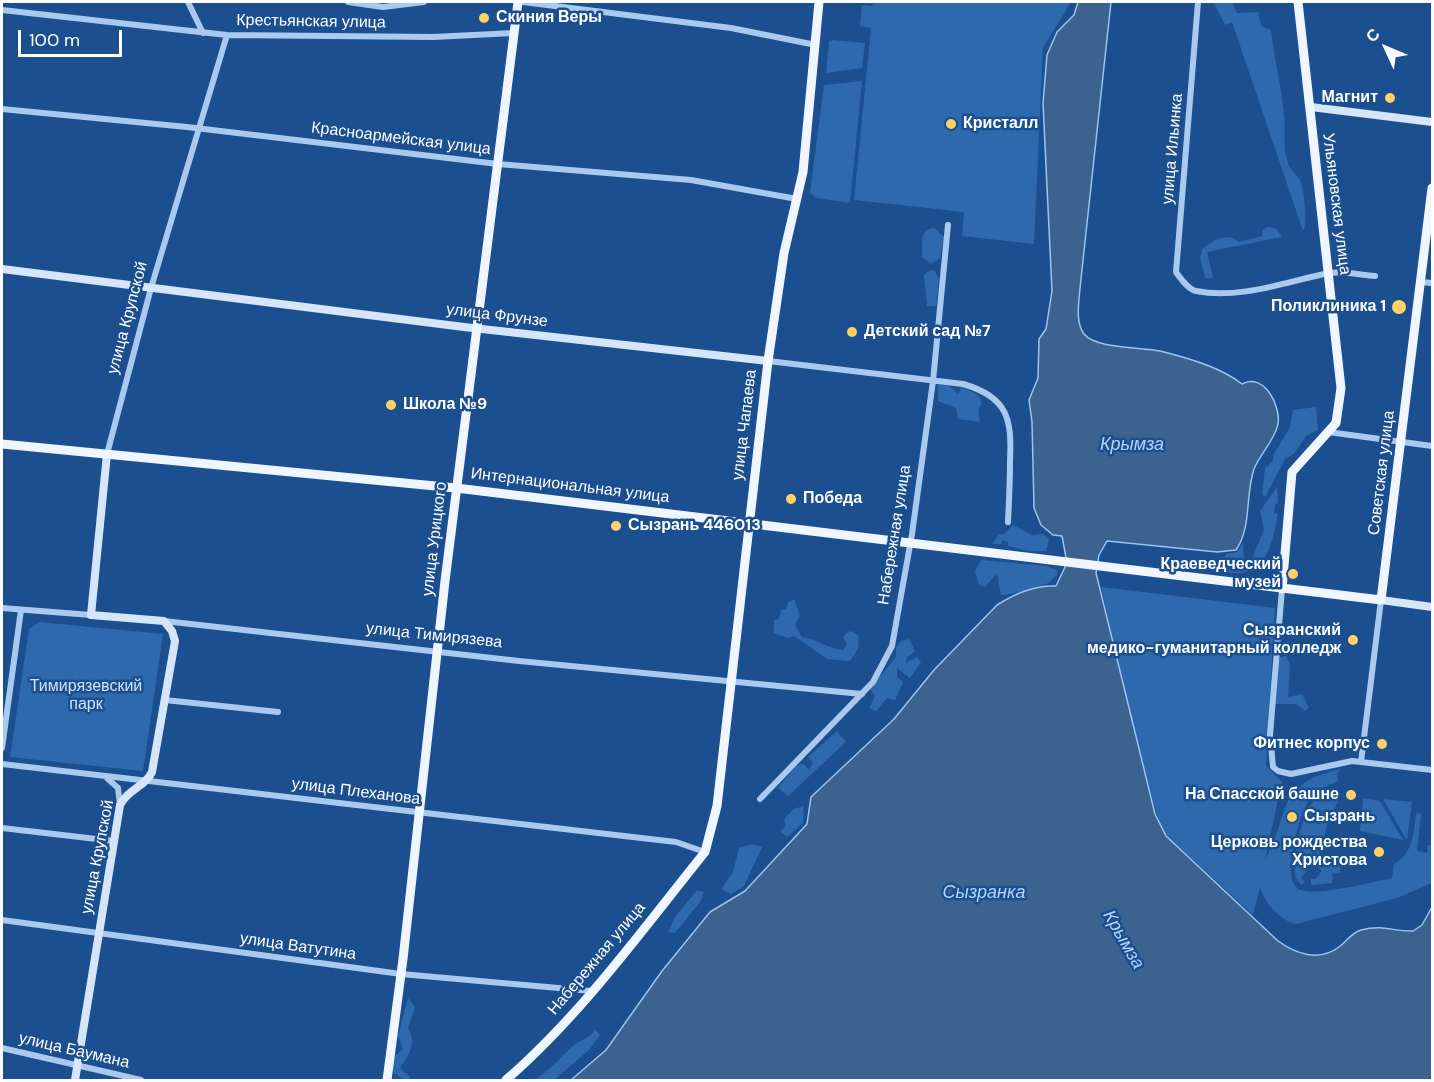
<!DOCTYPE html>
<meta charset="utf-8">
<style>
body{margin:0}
#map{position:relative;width:1434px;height:1082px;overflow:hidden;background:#1b4f8f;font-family:"DM Sans",sans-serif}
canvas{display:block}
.frame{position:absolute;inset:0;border:3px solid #fff;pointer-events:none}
.north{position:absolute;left:1356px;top:18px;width:60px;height:60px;-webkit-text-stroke:4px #1b4f8f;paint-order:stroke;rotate:314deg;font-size:16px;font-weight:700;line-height:24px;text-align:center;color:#fff}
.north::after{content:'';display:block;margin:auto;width:21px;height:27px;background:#fff;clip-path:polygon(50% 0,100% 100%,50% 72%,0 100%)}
.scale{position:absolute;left:18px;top:30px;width:104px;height:27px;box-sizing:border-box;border:3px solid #fff;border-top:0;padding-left:8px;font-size:18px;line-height:21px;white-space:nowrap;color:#fff;-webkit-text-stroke:4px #1b4f8f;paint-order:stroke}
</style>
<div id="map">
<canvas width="1434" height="1082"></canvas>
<div class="frame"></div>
<div class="north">С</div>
<div class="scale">100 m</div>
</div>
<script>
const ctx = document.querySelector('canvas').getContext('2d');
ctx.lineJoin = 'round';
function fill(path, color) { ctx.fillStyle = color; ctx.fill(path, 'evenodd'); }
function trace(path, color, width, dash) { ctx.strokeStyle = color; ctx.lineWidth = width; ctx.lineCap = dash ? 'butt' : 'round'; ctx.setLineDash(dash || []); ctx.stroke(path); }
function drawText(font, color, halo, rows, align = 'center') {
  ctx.font = font + ' "DM Sans",sans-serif'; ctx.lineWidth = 5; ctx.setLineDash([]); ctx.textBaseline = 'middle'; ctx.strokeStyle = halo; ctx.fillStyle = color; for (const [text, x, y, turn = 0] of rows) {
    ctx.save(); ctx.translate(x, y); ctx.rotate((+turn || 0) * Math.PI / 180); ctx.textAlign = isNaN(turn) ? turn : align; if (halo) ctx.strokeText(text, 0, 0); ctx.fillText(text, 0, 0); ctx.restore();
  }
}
fill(new Path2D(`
 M873,2H1071L1043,48L1034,244L962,236L964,212L854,200L871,28L860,26L862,5L872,6Z
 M1213,2H1232L1237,13L1258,12L1261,26L1271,30C1274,60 1282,87 1284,117C1286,133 1282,146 1288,163C1290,170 1298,175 1301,182C1304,191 1308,225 1303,231L1232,22L1225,25Z
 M833,40L865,43L862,68L826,73L829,41Z
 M862,81L850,203L816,198L810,192L824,85Z
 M1267,227L1275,228L1282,237L1207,252L1213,278H1205L1200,258L1203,248C1215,240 1226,232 1239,242L1262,236V230Z
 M934,228L944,237L940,258L931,264L922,257V238L926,230Z
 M934,270L939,278L937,302L936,306H927L924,275L928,271Z
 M938,384L949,386L958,394L961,387L978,395L982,403L978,410L980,422L958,419L956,408L938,401Z
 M1316,407L1318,430L1306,436L1294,454L1285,459L1265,497L1262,494L1265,468L1273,461L1274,454L1290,427L1293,410Z
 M1277,487L1278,503L1275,504L1274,513L1278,514C1274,536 1269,568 1242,573C1235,574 1225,572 1218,571L1226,554L1237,552L1243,542L1244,559L1250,563L1264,530L1260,511Z
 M1013,525L1032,535L1043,534L1049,540L1046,551H1028L1008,546V542L1003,540L1001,544H992L999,534H1004Z
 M981,560L1046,566L1057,570V575C1054,577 1052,580 1050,582C1044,586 1008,596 1001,595L997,573L985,587L979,585L975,571Z
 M1101,587L1275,608L1266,766L1282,782L1265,860C1292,812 1273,784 1341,769L1337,774L1338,781C1329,786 1317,788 1311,797C1300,811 1278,883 1301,890C1319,896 1373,882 1392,878L1394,864C1413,854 1414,832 1416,813L1421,814L1417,851L1427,853L1428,845H1432V883L1397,898L1296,924C1279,920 1265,903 1260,887L1253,915L1166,835L1160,826L1131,719Z
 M794,599L800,616L795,625L802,637C818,639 827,649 843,650L847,644L843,638L846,633L851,631L859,636L858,649L850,661L827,659L794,636L787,638L774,633V620L779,619L781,610L786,609L788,603Z
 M39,622L163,634L143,771L10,757L29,629Z
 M909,639L915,651L906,658V663L917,657L921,662L910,678L897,668V677L903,682L895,700L887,698L876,711L869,708L875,696L870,689L896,657V648L901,641Z
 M1286,656L1290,665L1288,697L1302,694L1309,708L1305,711L1296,704H1273L1277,662L1281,657Z
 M837,731L846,742L788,796L778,788L797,765L804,764L809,770L813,763L808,757Z
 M1335,788V799L1338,800L1334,811L1330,813L1319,859L1325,863L1340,865V873L1331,874L1333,877L1332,883L1311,885V879H1315L1322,871L1313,863L1301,878L1305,882L1301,885L1295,876C1296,846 1300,796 1335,788Z
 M1363,798L1380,801L1403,840L1360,831Z
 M1383,799L1412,802L1407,839H1406Z
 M804,806L803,823L787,837L780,831L786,826L784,819L794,809Z
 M752,844L762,847L744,886L731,894L721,889L733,872L739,848Z
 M697,890L704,892L700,902L675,933L668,932L675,917Z
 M408,998L415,1007L408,1028C417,1044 409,1055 400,1068L411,1078L404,1080L392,1071V1058L403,1049L398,1036Z
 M595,1030L600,1035L589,1050L554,1080H534C550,1071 559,1058 573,1046C581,1039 589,1039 595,1030Z`), '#2e69ad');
const water = new Path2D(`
 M1078,2H1111L1080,288C1079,301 1075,322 1084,334C1096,349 1141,347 1160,351C1188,358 1220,367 1242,384C1264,372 1281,406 1278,424C1275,440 1260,454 1254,469C1245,495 1252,527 1236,550L1217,552L1107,541L1099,555L1096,573L1155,814L1166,836L1278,941C1296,954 1319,962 1339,947C1347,941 1351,933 1361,930C1385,924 1393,932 1413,931L1422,925L1432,907V1080H571L606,1050L662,971L710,912L745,891L807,824L811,797L894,719L934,670L997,605C1014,594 1035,585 1056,586L1067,563L1062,536L1053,535L1041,525L1034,508L1032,422L1029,400L1038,378L1039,339L1046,329L1052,291L1043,103L1047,55L1057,32L1074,15Z`);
fill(water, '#3c6290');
trace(water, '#9cc4f0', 1.5);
trace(new Path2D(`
 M188,2L203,33
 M348,2L383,7L424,2
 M523,2L731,28L816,45
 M1198,2L1176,272C1181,279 1188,289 1196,291C1239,300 1288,281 1329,273C1343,271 1361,275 1375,276
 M2,10L227,35L433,37L514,33
 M2,109L187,127L498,164L691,180L797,199
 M1421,282L1432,283
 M768,361L963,384C1008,397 1012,419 1010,461C1010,482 1009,502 1008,522
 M1328,432L1432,446
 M107,454L151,288L227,35
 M1282,589L1270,735L1273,767L1278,771L1291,774L1352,761L1432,770
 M2,608L91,615
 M164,621L519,661L862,694
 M165,700L278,712
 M2,748L21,610
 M1361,762L1381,600
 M2,764L676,842L705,852
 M107,778L118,788L120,805
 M760,799L873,682L892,646L912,534L933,381L948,225
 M2,828L114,841
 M2,920L401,974L592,991
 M2,1048L141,1080`), '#a9c9ee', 6);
trace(new Path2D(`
 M1311,107L1432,122
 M2,269L464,327L768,361
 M1381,600L1432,607
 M75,1080L120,805C128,789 145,787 152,772L175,641L172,631L164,621L91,615L107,454`), '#d6e6fa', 8);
trace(new Path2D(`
 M2,444L456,488L1381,600L1432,188
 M1282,589L1292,472L1336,423L1341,388L1298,2
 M387,1080L403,959L445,581L518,2
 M506,1080C582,1014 642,930 705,852L717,806L768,361L784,253L803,172L819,2`), '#f0f6ff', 9);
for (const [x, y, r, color] of [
 [484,18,6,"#ffd166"],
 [1390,98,6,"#ffd166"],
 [951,124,6,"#ffd166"],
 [1399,307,8,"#ffd166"],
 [852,332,6,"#ffd166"],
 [391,405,6,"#ffd166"],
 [791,499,6,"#ffd166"],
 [616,526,6,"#ffd166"],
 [1293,574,6,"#ffd166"],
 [1353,640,6,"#ffd166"],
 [1382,744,6,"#ffd166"],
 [1351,795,6,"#ffd166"],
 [1292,817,6,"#ffd166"],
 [1379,852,6,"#ffd166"]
]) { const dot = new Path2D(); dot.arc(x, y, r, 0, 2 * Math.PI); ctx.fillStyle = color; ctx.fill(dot); trace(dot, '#1b4f8f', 2); }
drawText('bold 16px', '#fff', '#1b4f8f', [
 ["Скиния Веры",496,18],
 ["Магнит",1378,98,"right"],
 ["Кристалл",963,124],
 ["Поликлиника 1",1386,307,"right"],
 ["Детский сад №7",864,332],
 ["Школа №9",403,405],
 ["Победа",803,499],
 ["Сызрань 446013",628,526],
 ["Краеведческий",1281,565,"right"],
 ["музей",1281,583,"right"],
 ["Сызранский",1341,631,"right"],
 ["медико-гуманитарный колледж",1341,649,"right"],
 ["Фитнес корпус",1370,744,"right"],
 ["На Спасской башне",1339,795,"right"],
 ["Сызрань",1304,817],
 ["Церковь рождества",1367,843,"right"],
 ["Христова",1367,861,"right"]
], 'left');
drawText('16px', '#fff', '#1b4f8f', [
 ["Крестьянская улица",311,22,1],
 ["Красноармейская улица",401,139,7],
 ["улица Ильинка",1173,149,-85],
 ["Ульяновская улица",1336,204,83],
 ["улица Фрунзе",497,316,7],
 ["улица Крупской",128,318,-75],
 ["улица Чапаева",745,425,-83],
 ["Советская улица",1382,473,-83],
 ["Интернациональная улица",570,486,7],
 ["Набережная улица",895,535,-81],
 ["улица Урицкого",435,539,-83],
 ["улица Тимирязева",434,636,6],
 ["улица Плеханова",356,792,7],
 ["улица Крупской",98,857,-79],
 ["улица Ватутина",298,947,8],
 ["Набережная улица",597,959,-50],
 ["улица Баумана",74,1051,13]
]);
drawText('16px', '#cfe3fa', '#1b4f8f', [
 ["Тимирязевский",86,687],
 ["парк",86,705]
]);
drawText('italic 18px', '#b5d3f5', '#1b4f8f', [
 ["Крымза",1132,445],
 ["Сызранка",984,893],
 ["Крымза",1123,940,60]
]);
</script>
